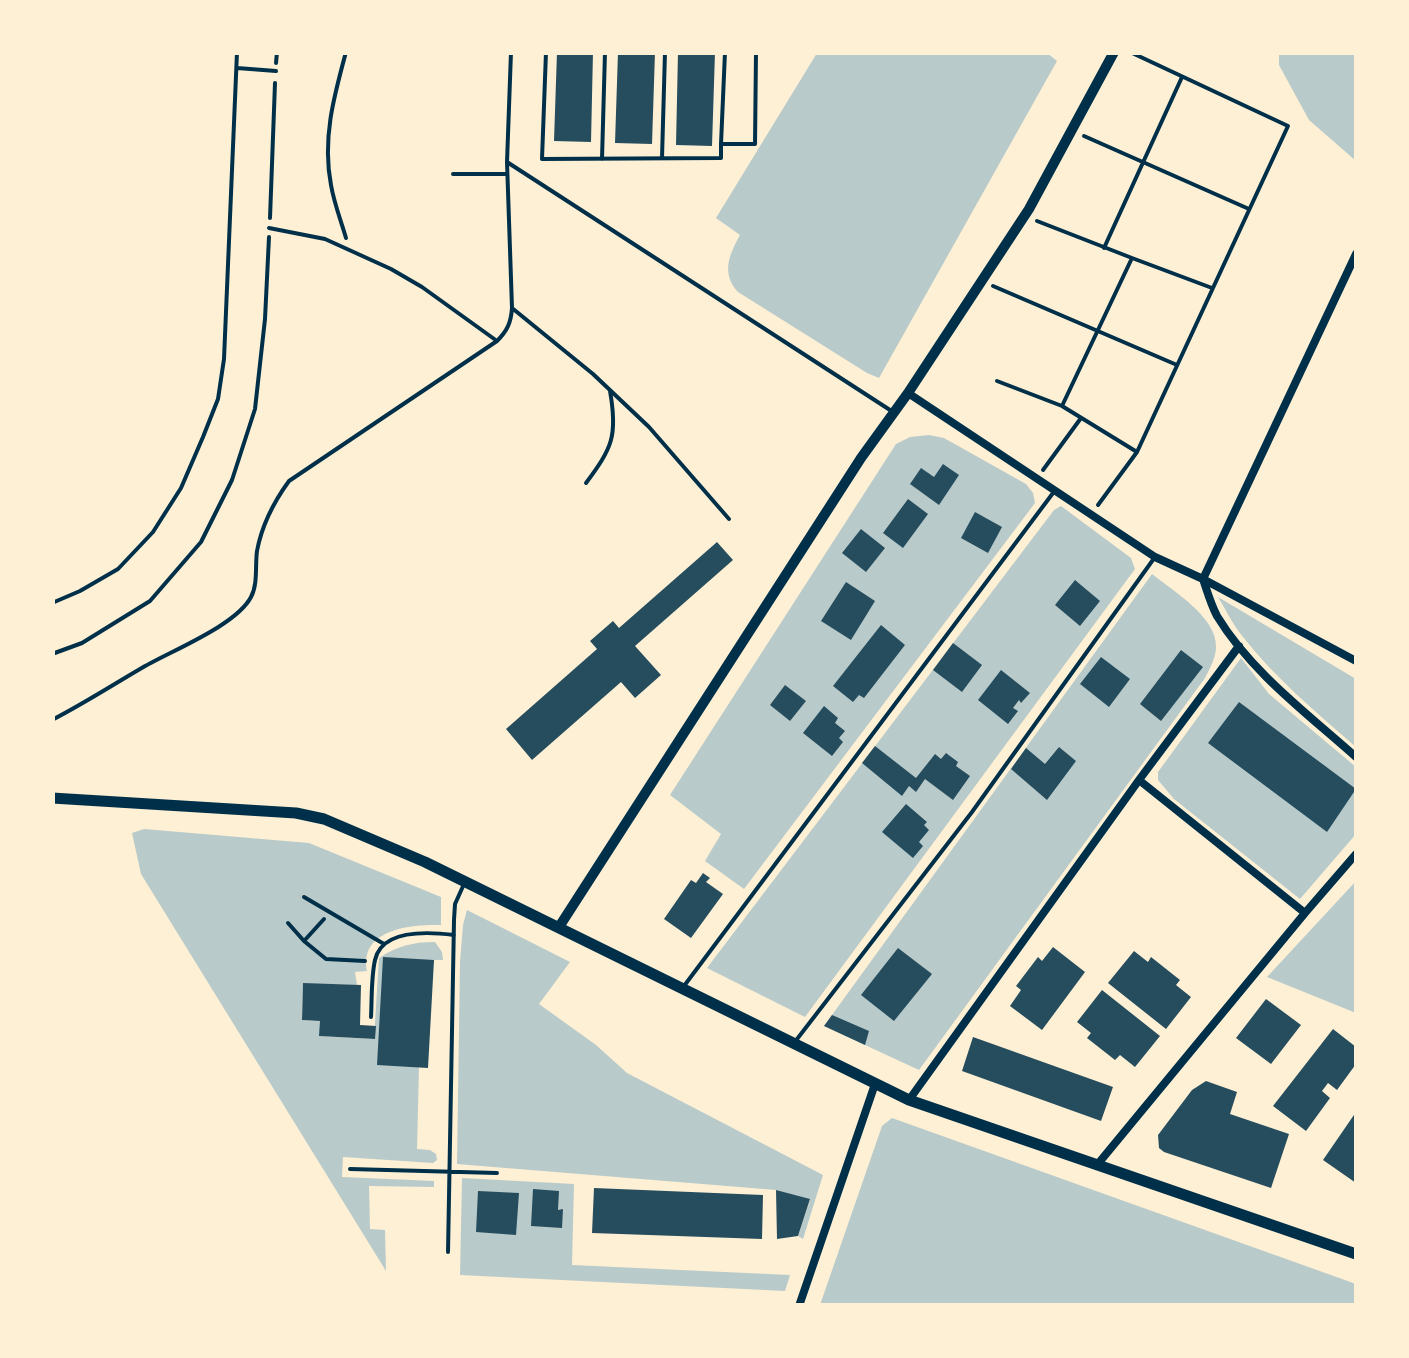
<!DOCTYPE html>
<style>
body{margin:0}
#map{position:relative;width:1409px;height:1358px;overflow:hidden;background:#fdf0d5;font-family:"Archivo Narrow",sans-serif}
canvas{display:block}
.frame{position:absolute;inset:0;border:55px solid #fdf0d5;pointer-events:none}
</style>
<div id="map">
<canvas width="1409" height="1358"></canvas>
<div class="frame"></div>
</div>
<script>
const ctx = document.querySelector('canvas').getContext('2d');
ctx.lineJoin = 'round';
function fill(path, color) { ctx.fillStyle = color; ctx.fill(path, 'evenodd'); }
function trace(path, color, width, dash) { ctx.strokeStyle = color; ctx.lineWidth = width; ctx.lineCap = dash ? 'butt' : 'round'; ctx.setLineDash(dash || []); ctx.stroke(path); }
fill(new Path2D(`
 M1047,53L1057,61L879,378L867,373L738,292C721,273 729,255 740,235L716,218L817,53Z
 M1279,53H1356V161L1309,120L1279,65Z
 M929,435L944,438L1026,484L1033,493L1035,503L744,889L705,861L721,834L670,795L896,444L910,437Z
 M1061,506L1131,558L1135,569L805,1017L707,968L1054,510Z
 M1152,574C1173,591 1217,617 1216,647C1216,658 1210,668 1205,678L919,1070L824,1026Z
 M1218,597L1356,679V747C1317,713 1275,678 1243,637C1233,625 1226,610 1218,597Z
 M1241,658L1269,694L1356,767V834L1300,899L1174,799L1158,780V772Z
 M144,829L309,843L441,897V925C411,924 359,929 367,971L355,972L357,985L303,984L302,1020L320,1021V1036L374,1039L379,958C397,946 413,942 435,942L442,952L443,960H434L419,1067L417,1149L430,1150L436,1154L437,1160L433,1163L343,1157L342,1177L434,1181V1187L369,1186L370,1229L385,1230L386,1271L141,874L132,833Z
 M1356,881V1013L1267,977Z
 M467,910L570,962L539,1004L596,1045L627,1073L823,1175L803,1239L798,1236L810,1200L776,1190L457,1164L460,962L463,925Z
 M892,1118L1356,1284V1305H820L882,1126Z
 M462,1178L574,1184L572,1265L790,1275L785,1291L460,1275Z`), '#b9caca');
fill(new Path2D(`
 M557,52H593L591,142L554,141Z
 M618,52H655L652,144L615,143Z
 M678,52H715L712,146L676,145Z
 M943,464L959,475L939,505L910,484L921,468L934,477Z
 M908,499L928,514L903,548L883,533Z
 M975,512L1002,527L988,553L961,538Z
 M861,529L885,548L866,572L842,553Z
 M717,542L733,560L635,646L661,675L635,698L621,682L532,760L506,729L597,649L590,641L613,621L619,628Z
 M1075,580L1100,601L1080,626L1055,605Z
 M846,582L875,601L851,640L821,621Z
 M881,625L905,645L864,698L859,695L853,702L833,686Z
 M953,643L982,665L962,692L933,670Z
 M1181,650L1203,667L1161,721L1140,704Z
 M1101,657L1130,679L1109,707L1080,684Z
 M1001,670L1030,693L1021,703L1019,700L1013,708L1018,711L1008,724L978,700Z
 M785,685L806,701L790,721L770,705Z
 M1239,702L1356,789L1327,832L1208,743Z
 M824,706L838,718L835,723L845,731L839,738L843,742L832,756L803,733Z
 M875,746L916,778L935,754L941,759L946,753L958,762L956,766L970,776L953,800L925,779L916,792L909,786L902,796L862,763Z
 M1059,747L1076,761L1047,800L1011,769L1026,748L1045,764Z
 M906,804L927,822L924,825L929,830L919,842L923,846L913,858L882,832Z
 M703,873L710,878L706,882L723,894L691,938L664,919L691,880L696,883Z
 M1053,947L1085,972L1042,1030L1010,1006L1021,990L1016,986L1038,957L1042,961Z
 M898,948L932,974L894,1021L861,995Z
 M1134,951L1148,962L1151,957L1180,980L1176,985L1191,997L1166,1029L1108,983Z
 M383,957L434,960L428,1068L377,1065Z
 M303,983L361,985L360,1025L376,1026L375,1039L319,1036L320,1021L302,1020Z
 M1102,990L1160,1036L1135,1067L1120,1055L1115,1060L1087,1038L1091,1033L1077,1022Z
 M1266,999L1301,1025L1271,1064L1236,1038Z
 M832,1015L869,1031L865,1045L824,1026Z
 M1333,1029L1356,1047V1064L1337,1090L1328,1083L1322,1091L1330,1098L1306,1131L1273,1106Z
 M973,1037L1113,1087L1101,1121L962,1071Z
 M1206,1081L1237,1092L1230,1114L1289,1134L1271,1188L1164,1152L1159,1148L1158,1135L1192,1090Z
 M1356,1112V1183L1323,1160Z
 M594,1188L763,1195L762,1239L592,1233Z
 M533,1189L559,1191L558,1210L563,1209L562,1228L531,1226Z
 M776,1190L810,1199L798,1236L777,1239Z
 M478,1191L519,1193L516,1235L476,1232Z`), '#264d5e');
trace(new Path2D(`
 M276,63L277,52
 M1084,136L1249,209
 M270,218L275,83
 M1037,221L1132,258L1062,406
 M346,238C341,221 334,203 331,185C322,139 334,96 346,52
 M1104,248L1182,77
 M1132,258L1212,288
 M993,286L1177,365
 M997,381L1062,406L1137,452
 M1043,470L1081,418
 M1098,505L1137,452L1288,126L1130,52
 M52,654L82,643L150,601L201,542L232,480L255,409L265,319L269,237
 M288,923L304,941L326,959L365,961
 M304,941L324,919`), '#003049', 4);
trace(new Path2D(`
 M511,52L507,162L890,410
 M546,52L542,159L721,158V144
 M725,52L721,144H755L756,52
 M237,68L276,71
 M662,158L665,52
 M602,159L605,52
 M453,174H507
 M269,228L325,239L391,269L422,287L497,341
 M512,308L593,374L649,427L729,519
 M586,483C612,448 618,436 610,391
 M52,603L80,591L118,569L153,532L181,488L203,437L218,399L224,359L237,52
 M52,720C83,704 111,686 140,669C168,652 236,626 251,597C258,584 255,566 257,551C262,524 273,503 289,481L497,341C507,331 511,323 512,308L507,162
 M304,897L384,944
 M684,986L1053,493
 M371,1017C372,999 371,978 375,960C382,928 430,932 454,935
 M794,1043L972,812L1155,557
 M350,1169L497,1173
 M448,1252L454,920L455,904L464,884`), '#003049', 4);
trace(new Path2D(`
 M1356,254L1203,579L1356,661
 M908,393L1155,557L1203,579C1207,591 1211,605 1217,616C1251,672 1308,714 1356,757
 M1139,780L1305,913
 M909,1100L1139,780L1239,646
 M1097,1165L1305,913L1356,854
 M799,1306L875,1084`), '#003049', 8);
trace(new Path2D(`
 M559,927L861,458L908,393L1029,209L1114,52`), '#003049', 10);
trace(new Path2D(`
 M52,798L296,813L324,819L425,862L909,1100L1356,1254`), '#003049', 11);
</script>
